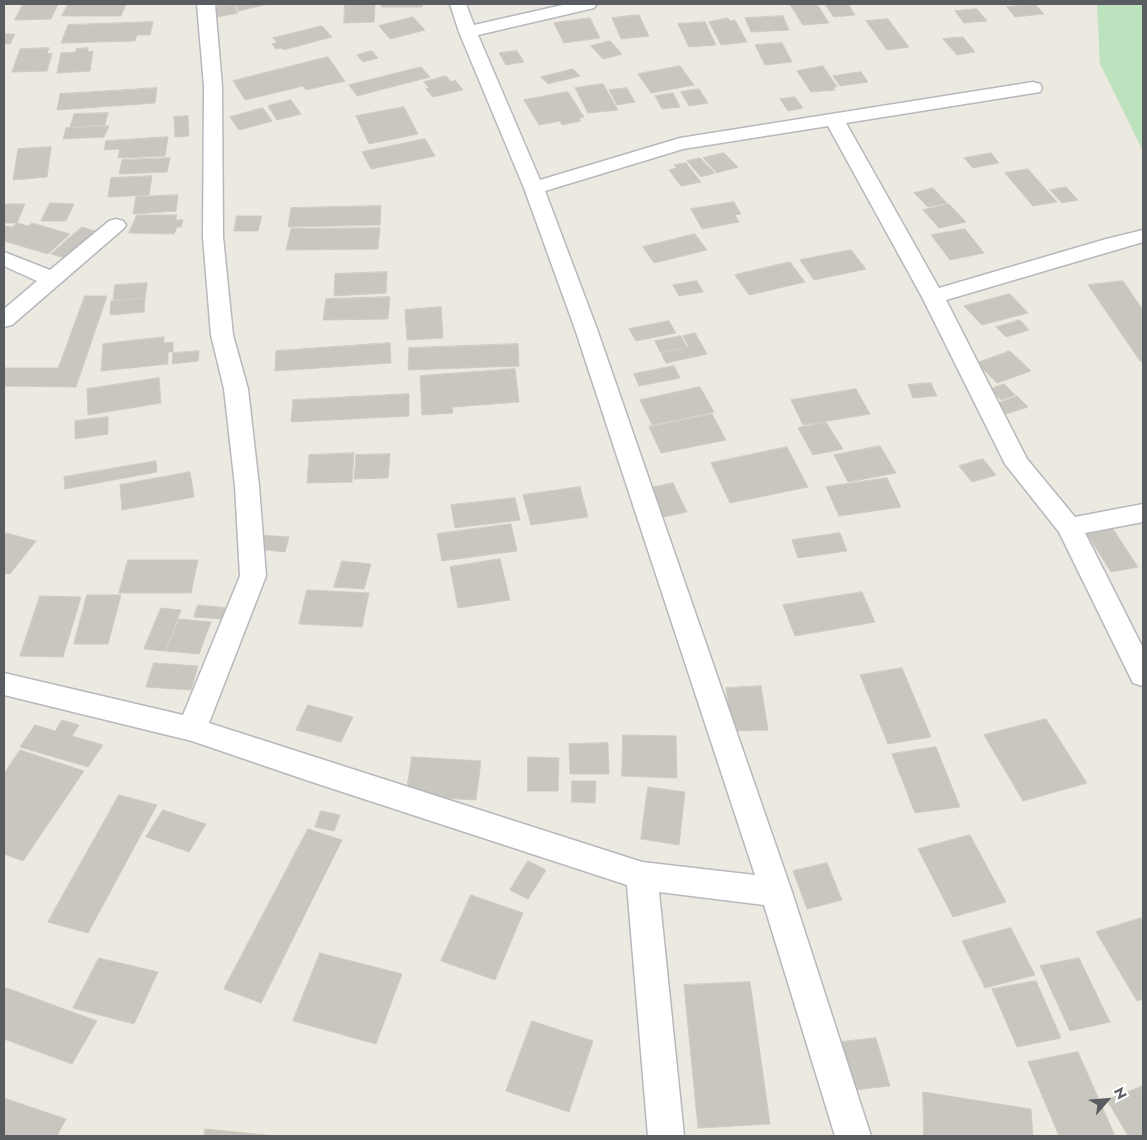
<!DOCTYPE html>
<style>
body{margin:0}
#map{position:relative;width:1147px;height:1140px;overflow:hidden;background:#eceae0;font-family:Jost,sans-serif}
canvas{display:block}
.frame{position:absolute;inset:0;border:5px solid #595c61;pointer-events:none}
.north{position:absolute;left:1082px;top:1075px;width:50px;height:50px;-webkit-text-stroke:4px #fff;paint-order:stroke;rotate:63deg;font-size:14px;font-weight:700;line-height:20px;text-align:center;color:#595c61}
.north::after{content:'';display:block;margin:auto;width:18px;height:22px;background:#595c61;clip-path:polygon(50% 0,100% 100%,50% 72%,0 100%)}
</style>
<div id="map">
<canvas width="1147" height="1140"></canvas>
<div class="frame"></div>
<div class="north">N</div>
</div>
<script>
const ctx = document.querySelector('canvas').getContext('2d');
ctx.lineJoin = 'round';
function fill(path, color) { ctx.fillStyle = color; ctx.fill(path, 'evenodd'); }
function trace(path, color, width, dash) { ctx.strokeStyle = color; ctx.lineWidth = width; ctx.lineCap = dash ? 'butt' : 'round'; ctx.setLineDash(dash || []); ctx.stroke(path); }
fill(new Path2D(`
 M1097,4H1143V151L1100,64Z`), '#bce3be');
const building = new Path2D(`
 M23,4H58L51,19L15,20Z
 M68,4H126L121,16H62Z
 M233,4L238,13L217,17L212,7Z
 M234,4H268L239,11Z
 M345,4H375L374,22L344,23Z
 M382,4H423L422,7H382Z
 M790,4H817L829,23L803,25Z
 M825,4H848L855,15L834,17Z
 M1035,4L1044,14L1015,17L1007,7Z
 M977,9L987,21L964,23L955,11Z
 M639,15L649,36L621,39L612,18Z
 M783,16L789,30L751,32L745,18Z
 M413,17L425,30L390,39L379,26Z
 M590,18L600,38L564,43L554,23Z
 M728,18L730,21L735,20L747,42L721,45L709,22Z
 M888,19L909,47L887,50L866,21Z
 M153,22L150,35H137L135,41L61,43L68,25Z
 M705,22L716,45L689,47L678,24Z
 M322,26L332,37L283,50L282,48L276,49L272,44L277,42L273,38Z
 M4,34H15L10,44H4Z
 M963,37L975,52L957,55L943,39Z
 M610,41L622,54L603,59L591,46Z
 M782,43L792,62L765,65L755,45Z
 M49,48L47,54L52,53L47,71L12,72L20,49Z
 M88,48V52L93,51L90,71L57,73L61,53L76,52V49Z
 M372,51L378,58L363,62L357,55Z
 M517,51L524,62L506,65L499,53Z
 M328,57L345,81L306,90L303,86L245,100L233,81Z
 M680,66L694,85L651,93L638,74Z
 M823,66L837,87H833L835,90L811,92L797,71Z
 M421,67L430,77L357,96L349,85Z
 M573,69L580,76L548,84L541,77Z
 M861,72L868,82L840,86L833,76Z
 M446,76L451,82L455,80L463,90L433,97L426,89L429,88L424,82Z
 M603,84L618,110L588,113L575,88Z
 M157,88L155,103L57,110L60,94Z
 M627,88L635,102L617,105L609,90Z
 M699,89L708,103L689,106L681,92Z
 M568,92L584,117L579,118L581,121L562,125L560,121L539,125L524,100Z
 M673,93L680,107L662,109L655,96Z
 M795,97L803,108L788,111L780,99Z
 M291,100L301,114L277,120L268,106Z
 M404,107L418,134L369,144L356,116Z
 M263,108L272,121L239,130L230,117Z
 M108,113L105,125L70,127L74,114Z
 M188,116L189,136L175,137L174,117Z
 M109,126L104,137L63,139L66,128Z
 M168,137L165,156L118,158L120,149L104,150L106,141Z
 M425,139L435,156L371,169L362,152Z
 M51,147L47,177L13,180L18,149Z
 M724,153L738,167L717,173L703,158Z
 M991,153L999,163L973,168L964,158Z
 M170,158L167,172L119,174L122,160Z
 M700,158L715,173L701,177L687,161Z
 M686,163L701,182L681,186L669,170L677,168L674,165Z
 M1028,169L1057,202L1033,206L1005,173Z
 M152,176L149,195L108,197L111,178Z
 M1066,187L1078,200L1062,203L1050,190Z
 M933,188L947,203L928,207L914,193Z
 M178,195L176,211L133,214L136,197Z
 M734,202L741,214L735,215L739,222L702,229L691,209Z
 M50,203L74,204L66,221H41Z
 M4,204H25L17,223H4Z
 M949,204L966,222L939,228L923,210Z
 M381,206L380,225L288,227L291,208Z
 M137,215H177L175,220H183L181,227H177L174,234L129,233Z
 M237,216H262L258,231H234Z
 M17,223L28,226L32,223L70,234L48,254L4,241V228L6,226L12,227Z
 M82,227L98,232L68,259L51,254Z
 M380,228L378,249L286,250L291,229Z
 M965,229L984,253L950,260L931,235Z
 M695,234L707,250L654,263L643,247Z
 M851,250L866,269L814,280L800,260Z
 M790,262L805,282L749,295L735,275Z
 M387,272L386,293L334,296L335,274Z
 M697,281L703,292L679,296L673,285Z
 M1123,281L1143,310V361H1140L1088,285Z
 M147,283L145,298L113,300L115,285Z
 M1010,294L1028,313L982,325L964,306Z
 M85,296H107L76,387L4,386V368H58Z
 M390,297L388,319L323,320L326,299Z
 M145,298L144,312L110,315L111,301Z
 M441,307L443,338L407,340L405,310Z
 M1020,320L1029,330L1006,337L996,327Z
 M669,321L676,333L636,341L629,329Z
 M695,333L707,354L666,363L661,353L689,347L683,336Z
 M681,336L687,347L660,352L655,341Z
 M164,337V343L173,342V352H168V364L101,371L103,344Z
 M390,343L391,363L275,371L276,351Z
 M518,344L519,366L408,370L409,348Z
 M199,351L198,361L172,364L173,353Z
 M1010,351L1031,371L997,383L977,363Z
 M674,366L680,378L639,386L634,374Z
 M515,369L519,402L452,407L453,413L422,415L420,376Z
 M159,378L161,403L88,415L87,389Z
 M931,383L937,396L913,398L908,385Z
 M1004,384L1015,395L1001,400L991,389Z
 M700,387L714,412L652,425L640,400Z
 M856,389L870,414L803,425L791,400Z
 M409,394V416L291,422L293,400Z
 M1017,396L1028,407L1006,414L996,404Z
 M712,414L726,440L661,453L649,427Z
 M108,417V434L75,439V421Z
 M826,422L843,449L813,455L798,428Z
 M880,446L896,473L848,482L834,455Z
 M787,447L808,487L730,503L711,463Z
 M354,453L352,482L307,483L309,455Z
 M390,454L388,478L354,479L356,455Z
 M983,459L996,475L972,482L959,466Z
 M156,461L157,472L65,489L64,477Z
 M190,472L194,497L122,510L120,485Z
 M887,478L901,507L839,516L826,487Z
 M673,483L687,512L663,517L650,488Z
 M580,487L588,517L531,525L523,495Z
 M515,498L520,520L455,528L451,505Z
 M511,524L517,551L442,561L437,534Z
 M1113,529L1138,567L1111,572L1087,534Z
 M6,533L36,541L10,574L4,573V535Z
 M840,533L847,551L798,558L792,540Z
 M260,535L289,537L285,552L255,549Z
 M500,559L510,600L458,608L450,567Z
 M128,560H198L191,593H119Z
 M342,561L371,564L364,589L334,587Z
 M307,590L369,593L362,627L299,624Z
 M862,592L875,622L795,636L783,605Z
 M87,595H121L108,644H74Z
 M40,596L81,597L63,657L20,656Z
 M198,605L228,608L224,619L194,617Z
 M161,608L181,610L165,651L144,649Z
 M179,619L211,622L199,654L166,651Z
 M154,663L198,666L191,690L146,687Z
 M902,668L931,737L888,744L860,675Z
 M761,686L768,730L732,731L726,688Z
 M308,705L353,717L341,742L296,730Z
 M1046,719L1087,783L1023,801L984,735Z
 M62,720L79,725L72,736L103,745L88,767L20,747L35,725L55,731Z
 M623,735L676,736L677,778L622,776Z
 M608,743L609,774H570L569,744Z
 M936,747L960,807L915,813L892,754Z
 M20,750L84,771L23,861L4,854V774Z
 M412,757L481,761L476,800L406,796Z
 M528,757L559,758L558,791H528Z
 M572,781H596L595,803L572,802Z
 M648,787L685,792L679,845L641,839Z
 M119,795L157,805L88,933L48,922Z
 M163,810L206,824L189,852L146,837Z
 M321,811L340,815L334,831L315,827Z
 M308,829L342,840L261,1003L224,989Z
 M970,835L1006,902L953,917L918,849Z
 M528,861L546,870L528,899L510,890Z
 M827,863L842,900L807,909L793,871Z
 M471,895L523,913L495,980L441,961Z
 M1141,918L1143,922V999L1137,1001L1096,932Z
 M1011,928L1035,975L985,988L962,941Z
 M320,953L402,974L376,1044L293,1021Z
 M99,958L158,972L134,1024L73,1008Z
 M1079,958L1110,1022L1070,1031L1040,966Z
 M1036,981L1061,1038L1017,1047L992,989Z
 M750,982L770,1124L698,1128L684,985Z
 M4,987L97,1021L72,1064L4,1039Z
 M532,1021L593,1041L569,1112L506,1091Z
 M876,1038L890,1086L854,1090L841,1042Z
 M1078,1052L1115,1136H1059L1028,1062Z
 M1143,1086V1136H1128L1107,1100Z
 M923,1092L1031,1109L1033,1136H924Z
 M4,1098L66,1119L57,1136H4Z
 M205,1129L275,1136H204Z`);
fill(building, '#c8c6bf');
trace(building, '#d0cbbf', 1);
const minor = new Path2D(`
 M197,4H215L222,86L223,237L233,335L248,389L259,486L266,576L209,723L642,862L755,875L575,329L524,188L459,32L450,4H466L474,25L567,4H597L594,8L478,35L540,180L680,138L1033,82L1040,84L1042,88L1040,92L846,123L939,288L1106,239L1143,230V242L946,300L1027,459L1075,517L1143,504V522L1085,533L1143,648V686L1133,683L1059,532L1005,464L922,297L828,126L683,149L545,191L597,329L792,892L871,1136H835L764,905L659,892L684,1136H648L627,885L309,781L192,741L4,695V673L183,715L240,576L235,486L224,389L211,335L203,237L204,86Z
 M116,219L123,221L126,225L123,229L12,325L4,327V309L37,281L4,266V252L50,270L109,221Z`);
trace(minor, '#b6b8bd', 3);
fill(minor, '#fff');
</script>
